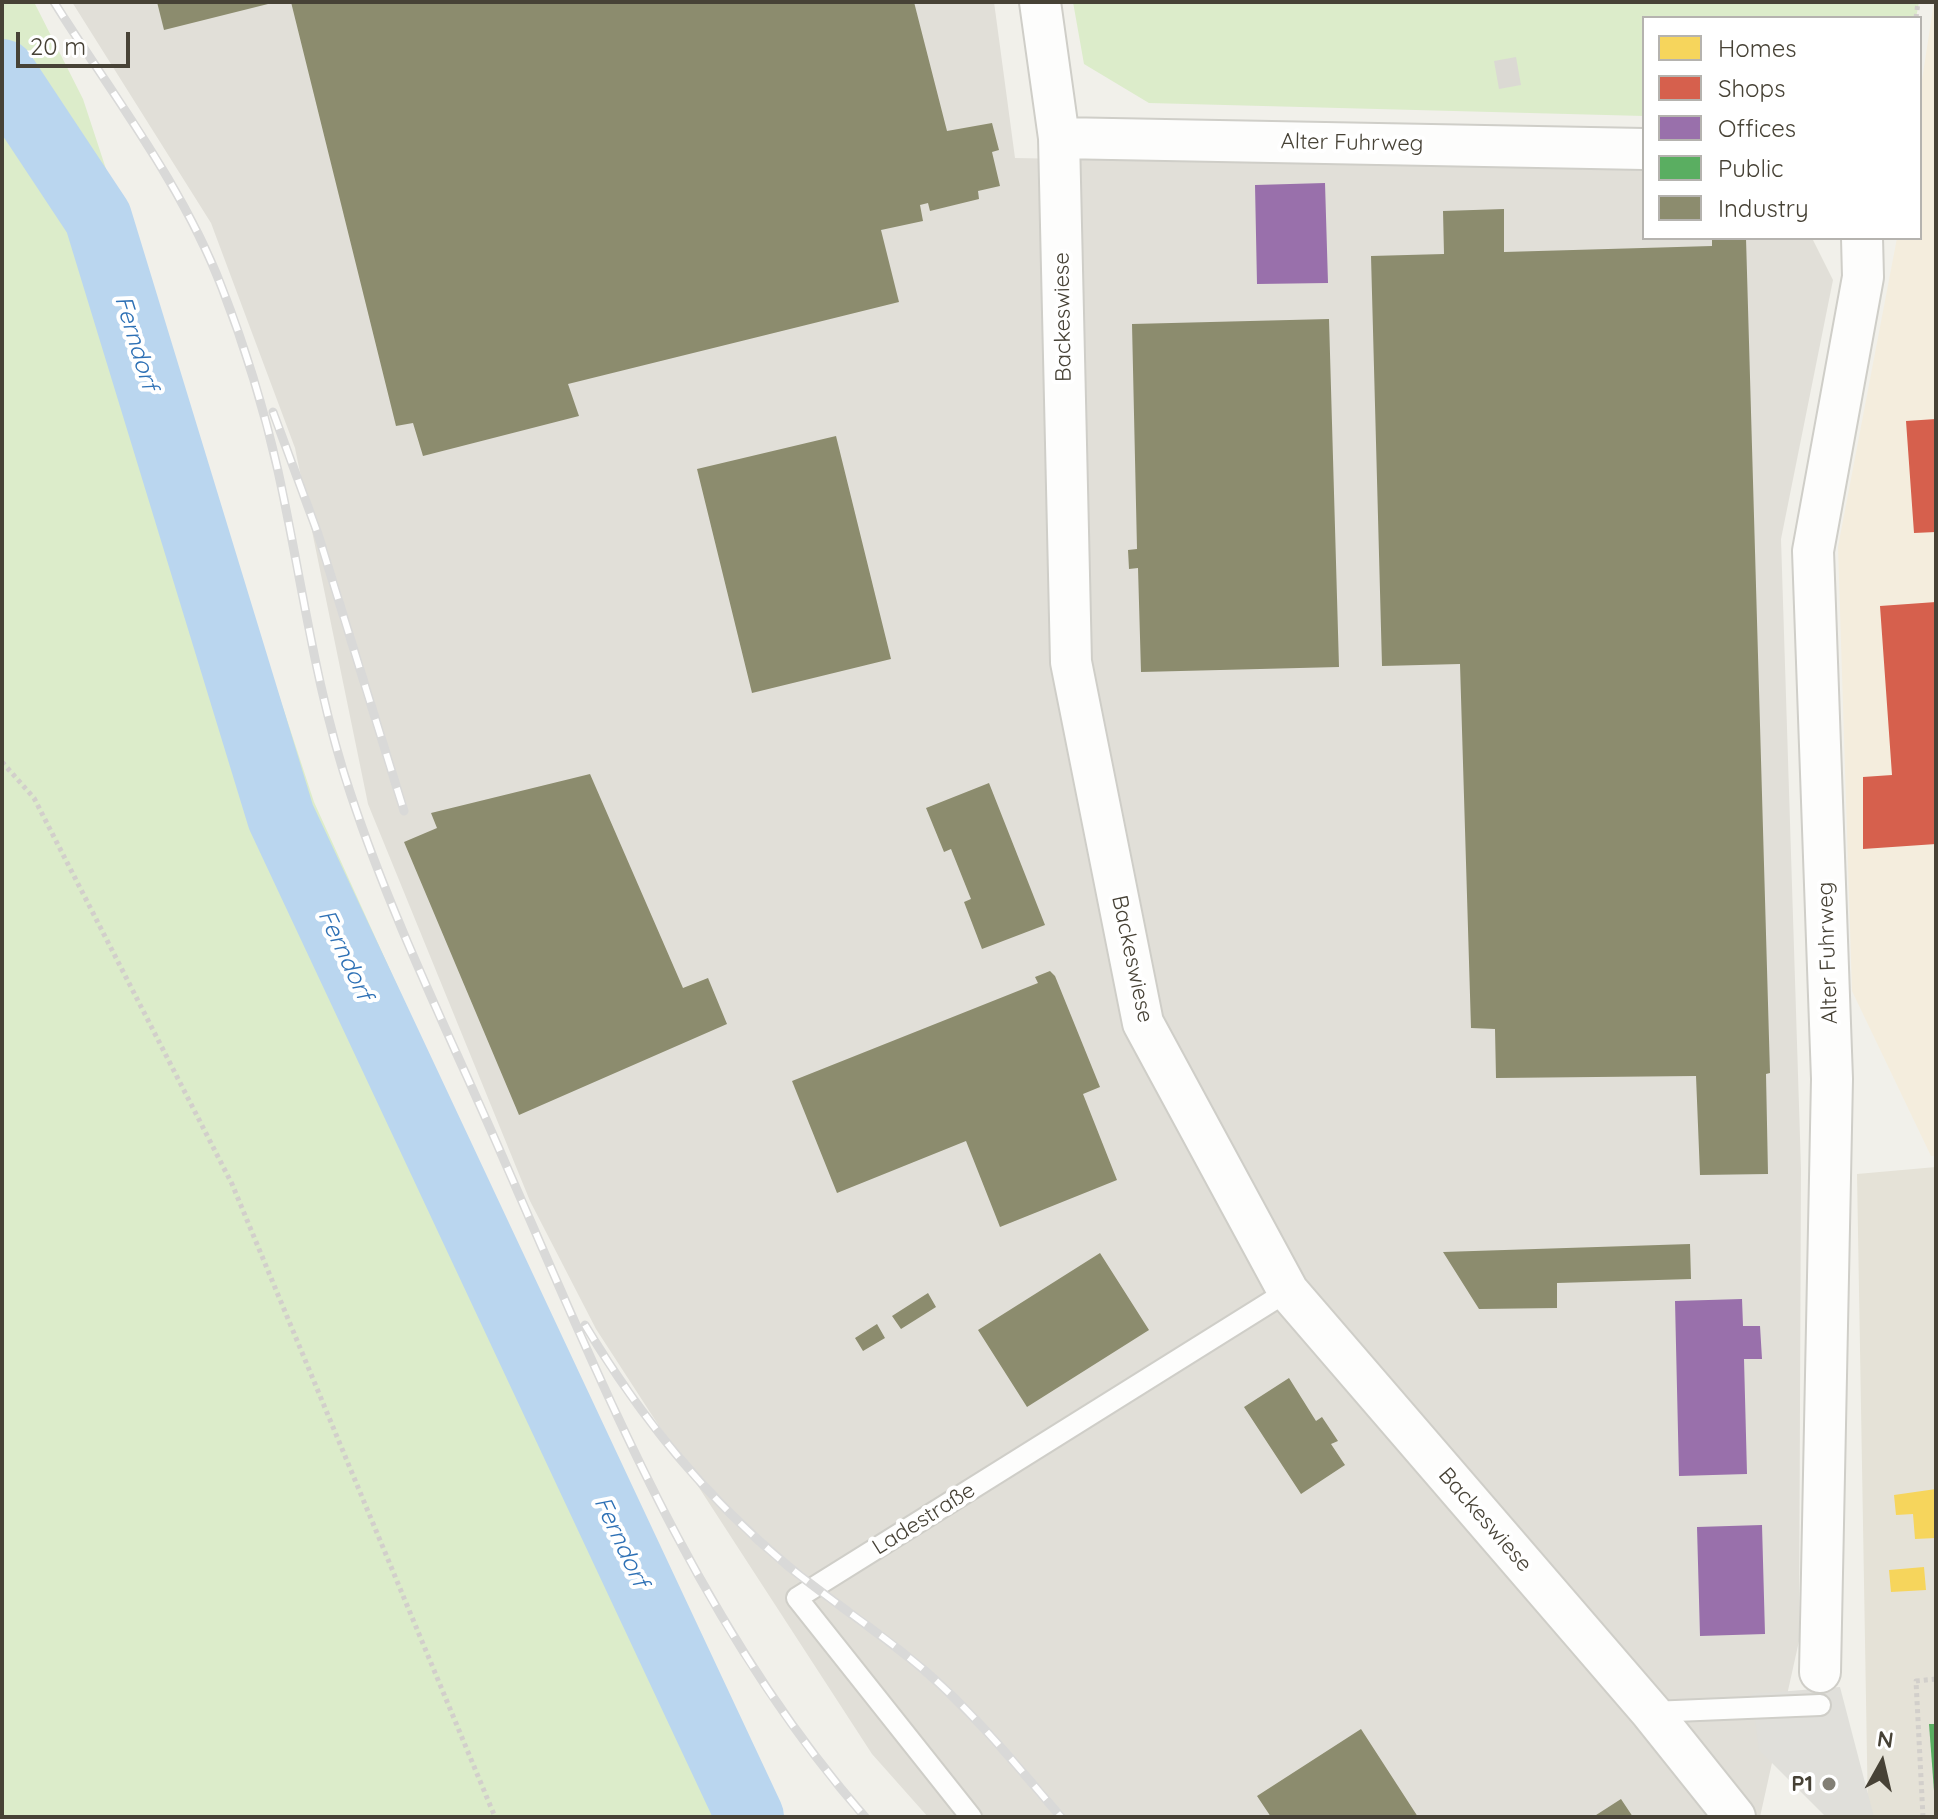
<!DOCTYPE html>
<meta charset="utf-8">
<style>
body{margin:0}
#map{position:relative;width:1938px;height:1819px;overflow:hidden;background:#f1f0ea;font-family:Quicksand,sans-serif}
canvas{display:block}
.frame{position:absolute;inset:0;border:4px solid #474236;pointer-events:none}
.legend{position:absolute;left:1642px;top:16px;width:280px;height:224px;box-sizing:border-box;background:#fff;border:2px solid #b5b3af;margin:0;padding:10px 14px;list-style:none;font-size:24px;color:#474236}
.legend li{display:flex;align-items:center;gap:16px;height:40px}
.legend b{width:40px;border:2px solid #b5b3af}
.north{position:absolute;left:1842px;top:1723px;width:80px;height:80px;-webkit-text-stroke:6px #fff;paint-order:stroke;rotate:8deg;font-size:22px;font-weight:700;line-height:32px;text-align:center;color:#474236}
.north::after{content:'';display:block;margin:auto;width:28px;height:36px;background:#474236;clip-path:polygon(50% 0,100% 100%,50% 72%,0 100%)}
.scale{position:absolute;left:16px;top:32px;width:114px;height:36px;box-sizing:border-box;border:4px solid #474236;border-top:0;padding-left:10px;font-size:24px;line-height:28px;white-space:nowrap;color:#474236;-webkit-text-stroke:6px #fff;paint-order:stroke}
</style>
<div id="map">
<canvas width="1938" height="1819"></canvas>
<div class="frame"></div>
<ul class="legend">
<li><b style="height:22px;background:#f6d55c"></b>Homes</li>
<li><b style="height:22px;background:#d6604d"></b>Shops</li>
<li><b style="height:22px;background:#9970ab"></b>Offices</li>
<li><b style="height:22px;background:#5aae61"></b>Public</li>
<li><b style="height:22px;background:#8c8c6e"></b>Industry</li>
</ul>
<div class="north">N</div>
<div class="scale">20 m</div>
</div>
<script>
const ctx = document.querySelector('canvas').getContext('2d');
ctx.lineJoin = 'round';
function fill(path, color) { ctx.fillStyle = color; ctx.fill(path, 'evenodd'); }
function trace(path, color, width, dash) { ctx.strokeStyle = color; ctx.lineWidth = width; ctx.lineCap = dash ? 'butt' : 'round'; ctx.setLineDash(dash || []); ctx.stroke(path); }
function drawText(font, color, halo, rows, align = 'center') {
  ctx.font = font + ' Quicksand,sans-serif'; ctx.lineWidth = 8; ctx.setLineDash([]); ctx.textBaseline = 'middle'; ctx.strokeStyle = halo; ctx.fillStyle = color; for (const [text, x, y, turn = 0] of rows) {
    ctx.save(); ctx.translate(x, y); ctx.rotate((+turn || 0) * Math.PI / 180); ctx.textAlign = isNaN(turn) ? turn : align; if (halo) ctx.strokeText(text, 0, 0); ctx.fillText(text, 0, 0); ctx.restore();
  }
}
fill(new Path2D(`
 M1936,1167V1817H1868L1857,1174Z`), '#e5e2d7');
fill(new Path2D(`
 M1934,2L1936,1156H1931L1852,991L1838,547L1897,238H1920V93Z`), '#f4eddd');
fill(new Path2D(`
 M72,2H994L1015,158L1644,170V238H1812L1833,280L1781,539L1801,1169L1799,1641L1760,1817H928L872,1754L596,1329L530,1201L368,804L295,448L211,223Z`), '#e1dfd8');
fill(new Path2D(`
 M2,2H34L83,99L314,802L763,1793L786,1817H2Z
 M1073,2H1919L1916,18H1644V116L1149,103L1084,64Z`), '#dcecca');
fill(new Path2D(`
 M1840,1687L1874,1817H1826L1759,1750L1752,1694Z`), '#e0dfda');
fill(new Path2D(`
 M1936,1489V1538L1915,1539L1913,1514L1896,1515L1894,1495Z
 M1924,1567L1926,1590L1891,1592L1889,1570Z`), '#f6d55c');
fill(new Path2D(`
 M1936,419V532L1914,533L1906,421Z
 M1936,602V844L1863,849V777L1892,775L1880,606Z`), '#d6604d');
fill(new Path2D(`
 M1325,183L1328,283L1257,284L1255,185Z
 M1742,1299L1743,1326H1760L1762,1359H1744L1747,1474L1679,1476L1675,1301Z
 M1762,1525L1765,1634L1700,1636L1697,1527Z`), '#9970ab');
fill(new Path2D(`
 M1929,1724H1936V1790L1934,1791Z`), '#5aae61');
fill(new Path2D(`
 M157,2H272V3L164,30Z
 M291,2H914L947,131L992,123L999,150L992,152L1000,186L978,191L979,199L930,211L928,203L920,205L923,221L881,230L899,302L568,384L579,416L423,456L413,423L396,426Z
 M1504,209V252L1712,246V238H1746L1770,1073L1766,1074L1768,1174L1700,1175L1696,1076L1496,1078L1495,1029L1471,1028L1460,664L1382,666L1371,256L1444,254L1443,211Z
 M1329,319L1339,667L1141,672L1138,568L1129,569L1128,550L1137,549L1132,324Z
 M836,436L891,659L752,693L697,469Z
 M590,774L683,988L708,978L727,1024L519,1115L404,842L437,828L431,813Z
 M989,783L1045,925L982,949L964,902L971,899L951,849L944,852L926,808Z
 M1050,971L1055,976L1100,1087L1083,1094L1117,1180L1000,1227L966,1141L837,1193L792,1081L1038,983L1035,977Z
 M1690,1244L1691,1279L1557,1283V1308L1479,1309L1443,1252Z
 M1100,1253L1149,1330L1027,1407L978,1330Z
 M928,1293L936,1307L901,1329L892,1316Z
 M877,1324L885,1338L863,1351L855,1338Z
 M1289,1378L1316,1421L1322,1417L1338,1441L1331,1444L1345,1465L1301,1494L1244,1407Z
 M1361,1729L1418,1817H1271L1257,1796Z
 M1621,1799L1633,1817H1593Z`), '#8c8c6e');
trace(new Path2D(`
 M2,73L98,218L281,817L750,1817`), '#bad6ef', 68);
fill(new Path2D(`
 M1516,57L1521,85L1499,89L1494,61Z`), '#dbd9d3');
const lane = new Path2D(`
 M1651,1712L1820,1705
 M971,1817L797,1598L1288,1291`);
const street = new Path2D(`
 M1040,2L1059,138L1071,662L1143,1023L1288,1291L1651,1712L1735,1817
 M1059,138L1644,149
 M1820,1672L1832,1079L1813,551L1863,277L1862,238`);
trace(lane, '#cfcec8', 24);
trace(street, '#cfcec8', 44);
trace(new Path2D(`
 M1916,18L1918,2
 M2,762L34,798L232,1184L495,1817
 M1923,1817L1916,1681L1936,1679`), '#d2cfcb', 5, [4, 4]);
trace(lane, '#fdfdfc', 20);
trace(street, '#fdfdfc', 40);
const rail = new Path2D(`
 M54,2C113,96 182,184 222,288C245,347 264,409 278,471C302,580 315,689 351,795C393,922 454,1044 507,1167C606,1393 700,1628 865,1817
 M273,412L318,534L404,811
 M585,1325C641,1418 705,1497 788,1566C832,1602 881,1633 924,1670C975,1714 1017,1766 1061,1817`);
trace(rail, '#d9d9d8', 9);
trace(rail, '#fff', 6, [18]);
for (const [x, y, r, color] of [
 [1829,1784,8,"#827f75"]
]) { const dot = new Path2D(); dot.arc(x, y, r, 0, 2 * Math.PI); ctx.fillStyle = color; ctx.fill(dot); trace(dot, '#fff', 3); }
drawText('22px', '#474236', '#fff', [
 ["Alter Fuhrweg",1352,143,1],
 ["Backeswiese",1063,317,-91],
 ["Alter Fuhrweg",1828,953,-92],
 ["Backeswiese",1132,959,78],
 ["Ladestraße",924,1519,-32],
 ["Backeswiese",1485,1520,49]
]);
drawText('bold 22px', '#474236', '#fff', [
 ["P1",1813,1784]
], 'right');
drawText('italic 24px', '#2d70b5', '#fff', [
 ["Ferndorf",136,343,73],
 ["Ferndorf",345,955,65],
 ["Ferndorf",621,1542,65]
]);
</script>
